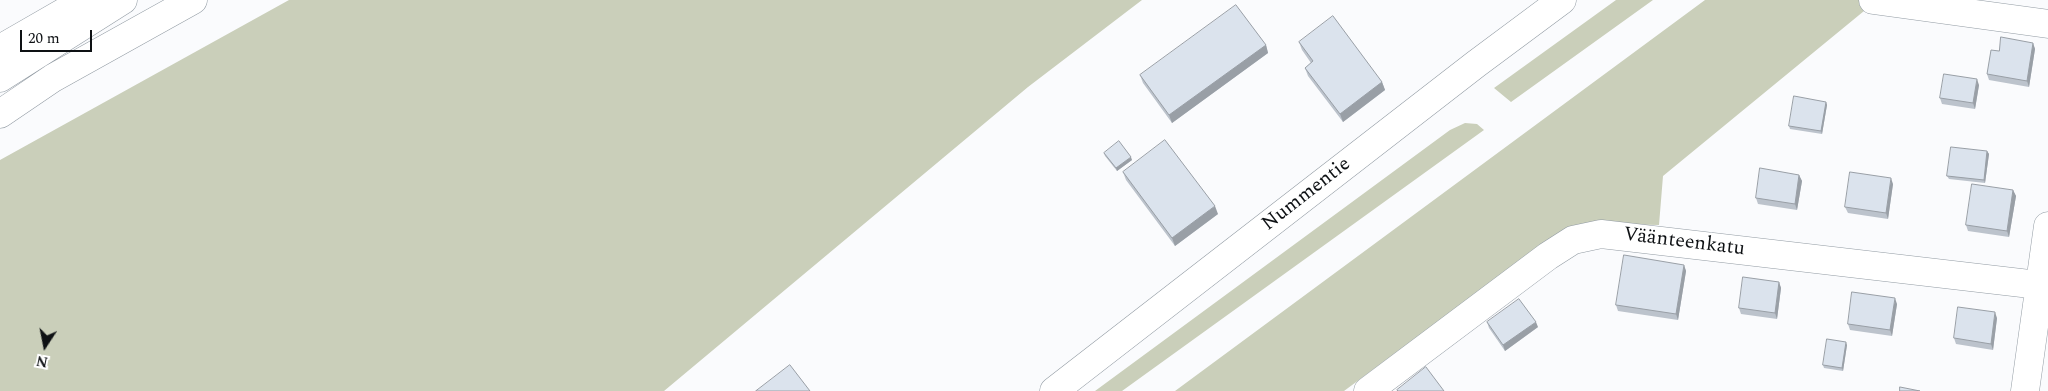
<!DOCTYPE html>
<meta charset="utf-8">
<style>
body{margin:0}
#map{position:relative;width:2048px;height:391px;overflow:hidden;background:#fafbfd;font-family:Spectral,serif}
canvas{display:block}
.north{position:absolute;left:20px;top:321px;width:50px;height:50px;-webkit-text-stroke:4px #fff;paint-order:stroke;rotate:191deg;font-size:14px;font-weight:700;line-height:20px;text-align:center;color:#0e1114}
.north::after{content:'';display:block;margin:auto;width:18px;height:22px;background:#0e1114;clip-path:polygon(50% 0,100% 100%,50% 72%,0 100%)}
.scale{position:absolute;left:20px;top:30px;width:72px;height:22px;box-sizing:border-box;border:2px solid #0e1114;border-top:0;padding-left:6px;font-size:15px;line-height:18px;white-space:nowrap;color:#0e1114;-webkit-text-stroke:4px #fff;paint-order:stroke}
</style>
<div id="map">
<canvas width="2048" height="391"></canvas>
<div class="north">N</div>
<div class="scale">20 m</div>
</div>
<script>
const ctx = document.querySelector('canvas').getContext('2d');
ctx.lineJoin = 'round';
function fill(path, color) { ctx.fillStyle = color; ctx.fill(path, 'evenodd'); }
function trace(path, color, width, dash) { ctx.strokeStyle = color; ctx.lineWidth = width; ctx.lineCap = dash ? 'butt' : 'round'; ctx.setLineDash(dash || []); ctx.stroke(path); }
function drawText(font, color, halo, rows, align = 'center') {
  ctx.font = font + ' Spectral,serif'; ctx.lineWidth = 4.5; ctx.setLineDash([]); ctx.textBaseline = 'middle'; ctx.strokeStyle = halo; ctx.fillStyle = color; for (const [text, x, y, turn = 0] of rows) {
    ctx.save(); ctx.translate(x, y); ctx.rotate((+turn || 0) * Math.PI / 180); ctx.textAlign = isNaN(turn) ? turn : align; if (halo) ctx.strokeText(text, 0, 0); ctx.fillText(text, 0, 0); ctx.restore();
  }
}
fill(new Path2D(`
 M289,0H1142L1028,87L664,391H0V160Z
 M1616,0H1653L1511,102L1494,88Z
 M1705,0H1866L1864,11L1663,176L1659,225L1608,224L1524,258L1344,391H1175Z
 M1465,123L1477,124L1484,130L1122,391H1095L1450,130Z`), '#cacfba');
const minor = new Path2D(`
 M1873,0L2048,24
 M1368,391L1548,256L1573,240L1601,234L2048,286
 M2025,391L2048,226`);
const tertiary = new Path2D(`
 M1054,391L1476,64L1562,0`);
const trunk = new Path2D(`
 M0,49L85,0
 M0,78L123,0
 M0,114L53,78L193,0`);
trace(minor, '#929ba3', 29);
trace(tertiary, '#929ba3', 29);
trace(trunk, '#929ba3', 29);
trace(minor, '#fff', 28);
trace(tertiary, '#fff', 28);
trace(trunk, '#fff', 28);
fill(new Path2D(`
 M1299,42L1382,82L1385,90L1343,122L1308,76L1305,68L1311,63L1302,50Z
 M2033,43L2035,49L2029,87L1989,80L1987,74L1999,51Z
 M1266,45L1268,53L1172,123L1143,83L1140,75Z
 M1979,85L1975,109L1942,104L1940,98Z
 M1826,102L1827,105L1822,134L1790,129L1789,126Z
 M1987,151L1989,154L1985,183L1949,179L1947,176Z
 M1104,153L1132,160L1117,171L1105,156Z
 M1123,172L1218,214L1175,246L1126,180Z
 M1799,175L1802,181L1797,210L1758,204L1756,198Z
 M1893,184L1888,219L1848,213L1845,207Z
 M2013,190L2016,196L2009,237L1968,231L1966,225Z
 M1684,265L1686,271L1678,320L1618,311L1616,305Z
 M1779,282L1781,288L1777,319L1741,314L1739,308Z
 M1897,304L1892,336L1850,330L1848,324Z
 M1997,318L1993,350L1956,344L1954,338Z
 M1487,322L1538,327L1505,351L1489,328Z
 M1847,345L1843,371L1824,368L1823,365Z`), '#bcc3cc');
fill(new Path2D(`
 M2033,43L2035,49L2029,87L2027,81Z
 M1266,45L1268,53L1172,123L1169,115Z
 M1977,79L1979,85L1975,109L1973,103Z
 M1382,82L1385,90L1343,122L1340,114Z
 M1826,102L1827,105L1822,134L1821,131Z
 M1987,151L1989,154L1985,183L1984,180Z
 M1131,157L1132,160L1117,171L1116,168Z
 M1799,175L1802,181L1797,210L1795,204Z
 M1891,178L1893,184L1888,219L1886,213Z
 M2013,190L2016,196L2009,237L2007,231Z
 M1215,206L1218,214L1175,246L1172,238Z
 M1684,265L1686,271L1678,320L1676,314Z
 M1779,282L1781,288L1777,319L1775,313Z
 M1895,298L1897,304L1892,336L1890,330Z
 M1995,312L1997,318L1993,350L1991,344Z
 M1536,322L1538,327L1505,351L1503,345Z
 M1846,342L1847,345L1843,371L1842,368Z`), '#999fa6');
const building = new Path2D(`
 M1236,5L1266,45L1169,115L1140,75Z
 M1333,16L1382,82L1340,114L1305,68L1313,61L1299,42Z
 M2001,37L2033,43L2027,81L1987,74L1991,50L1999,51Z
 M1944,74L1977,79L1973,103L1940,98Z
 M1794,96L1826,102L1821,131L1789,126Z
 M1165,140L1215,206L1172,238L1123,172Z
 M1119,141L1131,157L1116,168L1104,153Z
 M1951,147L1987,151L1984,180L1947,176Z
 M1760,168L1799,175L1795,204L1756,198Z
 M1850,172L1891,178L1886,213L1845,207Z
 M1972,184L2013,190L2007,231L1966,225Z
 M1624,255L1684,265L1676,314L1616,305Z
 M1743,277L1779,282L1775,313L1739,308Z
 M1852,292L1895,298L1890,330L1848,324Z
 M1519,299L1536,322L1503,345L1487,322Z
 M1958,307L1995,312L1991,344L1954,338Z
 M1827,339L1846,342L1842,368L1823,365Z
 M790,365L810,391H756Z
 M1426,367L1444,391H1398L1397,390Z
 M1900,387L1920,391H1900Z`);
fill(building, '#dbe3ed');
trace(building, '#999fa6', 1);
drawText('20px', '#0e1114', '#fff', [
 ["Nummentie",1307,195,-38],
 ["Väänteenkatu",1684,243,7]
]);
</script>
